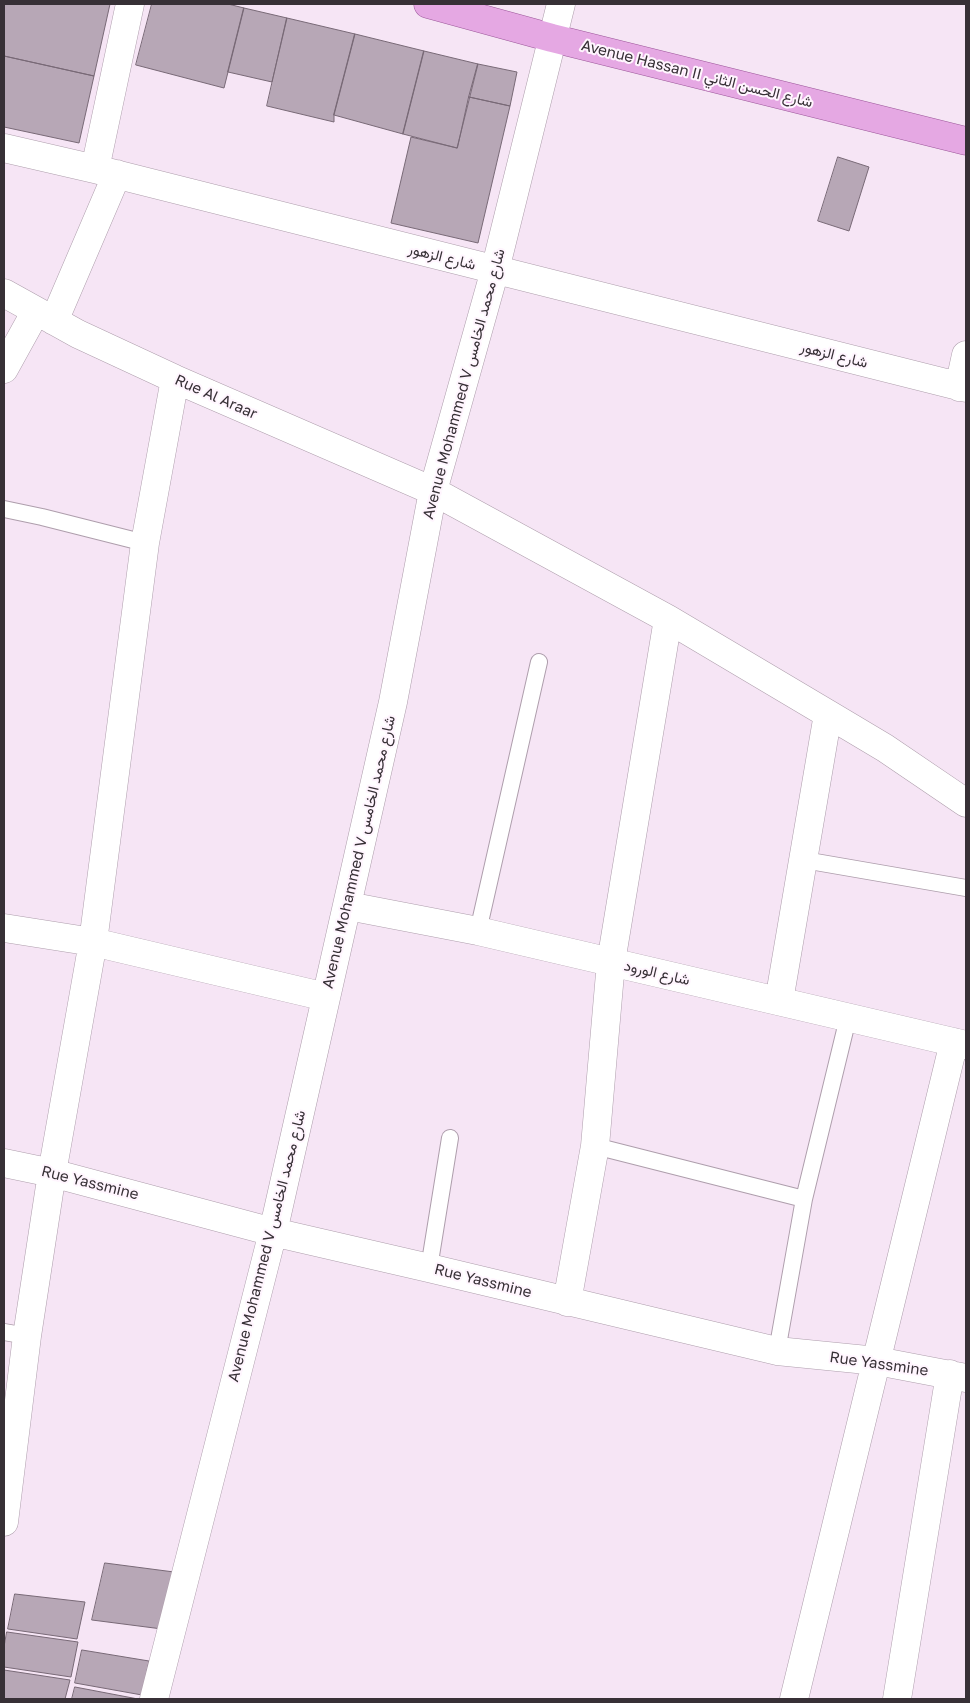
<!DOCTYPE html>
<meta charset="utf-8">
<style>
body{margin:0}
#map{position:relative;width:970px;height:1703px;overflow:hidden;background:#f6e5f5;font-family:"Golos Text",sans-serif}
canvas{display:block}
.frame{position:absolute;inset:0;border:5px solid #373036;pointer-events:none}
</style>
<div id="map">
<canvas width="970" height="1703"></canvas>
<div class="frame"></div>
</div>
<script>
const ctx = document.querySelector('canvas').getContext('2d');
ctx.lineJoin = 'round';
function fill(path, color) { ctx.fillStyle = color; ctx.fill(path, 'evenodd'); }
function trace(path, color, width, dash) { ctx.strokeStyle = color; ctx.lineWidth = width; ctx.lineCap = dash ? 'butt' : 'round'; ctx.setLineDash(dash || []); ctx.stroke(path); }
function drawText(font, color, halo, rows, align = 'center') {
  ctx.font = font + ' "Golos Text",Vazirmatn,sans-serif'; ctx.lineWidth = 4; ctx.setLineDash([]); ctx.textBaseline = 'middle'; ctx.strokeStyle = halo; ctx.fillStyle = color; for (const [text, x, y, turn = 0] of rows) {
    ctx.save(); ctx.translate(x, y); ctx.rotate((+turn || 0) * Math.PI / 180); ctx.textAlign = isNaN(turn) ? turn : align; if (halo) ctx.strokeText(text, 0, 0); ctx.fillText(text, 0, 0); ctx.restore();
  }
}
const building = new Path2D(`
 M4,4H110L94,76L4,56Z
 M152,4H228L244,8L224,88L136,65Z
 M244,8L287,18L272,82L228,72Z
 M287,18L355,34L334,115V122L267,106Z
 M355,34L424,51L403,134L334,115Z
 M424,51L478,64L457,148L403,134Z
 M4,56L94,76L79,143L4,127Z
 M478,64L517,72L510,106L469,97Z
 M469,97L510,106L478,243L391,223L411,137L457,148Z
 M838,157L869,167L849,231L818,221Z
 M105,1563L174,1572L162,1629L92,1620Z
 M15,1594L85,1602L77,1639L8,1629Z
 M7,1632L78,1642L71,1677L4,1667V1647Z
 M82,1650L149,1661L142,1695L75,1683Z
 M4,1670L70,1680L65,1699H4Z
 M75,1687L138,1699H72Z`);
fill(building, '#b7a7b6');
trace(building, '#786976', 1);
const lane = new Path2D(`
 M4,509L42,517L145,543
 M804,860L966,888
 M478,931L539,662
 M595,1146L804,1199
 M429,1268L450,1138
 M4,1332L27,1336
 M777,1351L804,1199L848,1018`);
const street = new Path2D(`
 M4,148L95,169L966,388
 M95,169L130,4
 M4,293L78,334L175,379L433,491L668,619L828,714L779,1001
 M54,321L117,174
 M4,369L36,311
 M959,387L966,355
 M828,714L885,748L966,803
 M348,906L478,931L966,1045
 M4,928L93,942L326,997
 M4,1163L52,1173L273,1232L429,1268L777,1351L877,1361L966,1378
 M567,1302L595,1146L611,962L668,619
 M4,1522L27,1336L52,1173L93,942L145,543L175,379
 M154,1699L273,1232L393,702L433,491L495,270L561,4
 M794,1699L954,1042
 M897,1699L950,1374`);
const primary = new Path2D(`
 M428,4L552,38L966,141`);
trace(lane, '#ae9eac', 18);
trace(street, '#ae9eac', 29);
trace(primary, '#9c589a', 29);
trace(lane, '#fff', 16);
trace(street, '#fff', 28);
trace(primary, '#e5a8e3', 28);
drawText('15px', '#373036', '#fff5fe', [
 ["Avenue Hassan II شارع الحسن الثاني",697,74,14],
 ["شارع الزهور",442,257,14],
 ["شارع الزهور",834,355,14],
 ["Avenue Mohammed V شارع محمد الخامس",464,384,-75],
 ["Rue Al Araar",216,397,24],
 ["Avenue Mohammed V شارع محمد الخامس",359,852,-77],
 ["شارع الورود",657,973,13],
 ["Rue Yassmine",90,1183,14],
 ["Avenue Mohammed V شارع محمد الخامس",267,1246,-76],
 ["Rue Yassmine",483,1281,14],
 ["Rue Yassmine",879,1364,8]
]);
</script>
